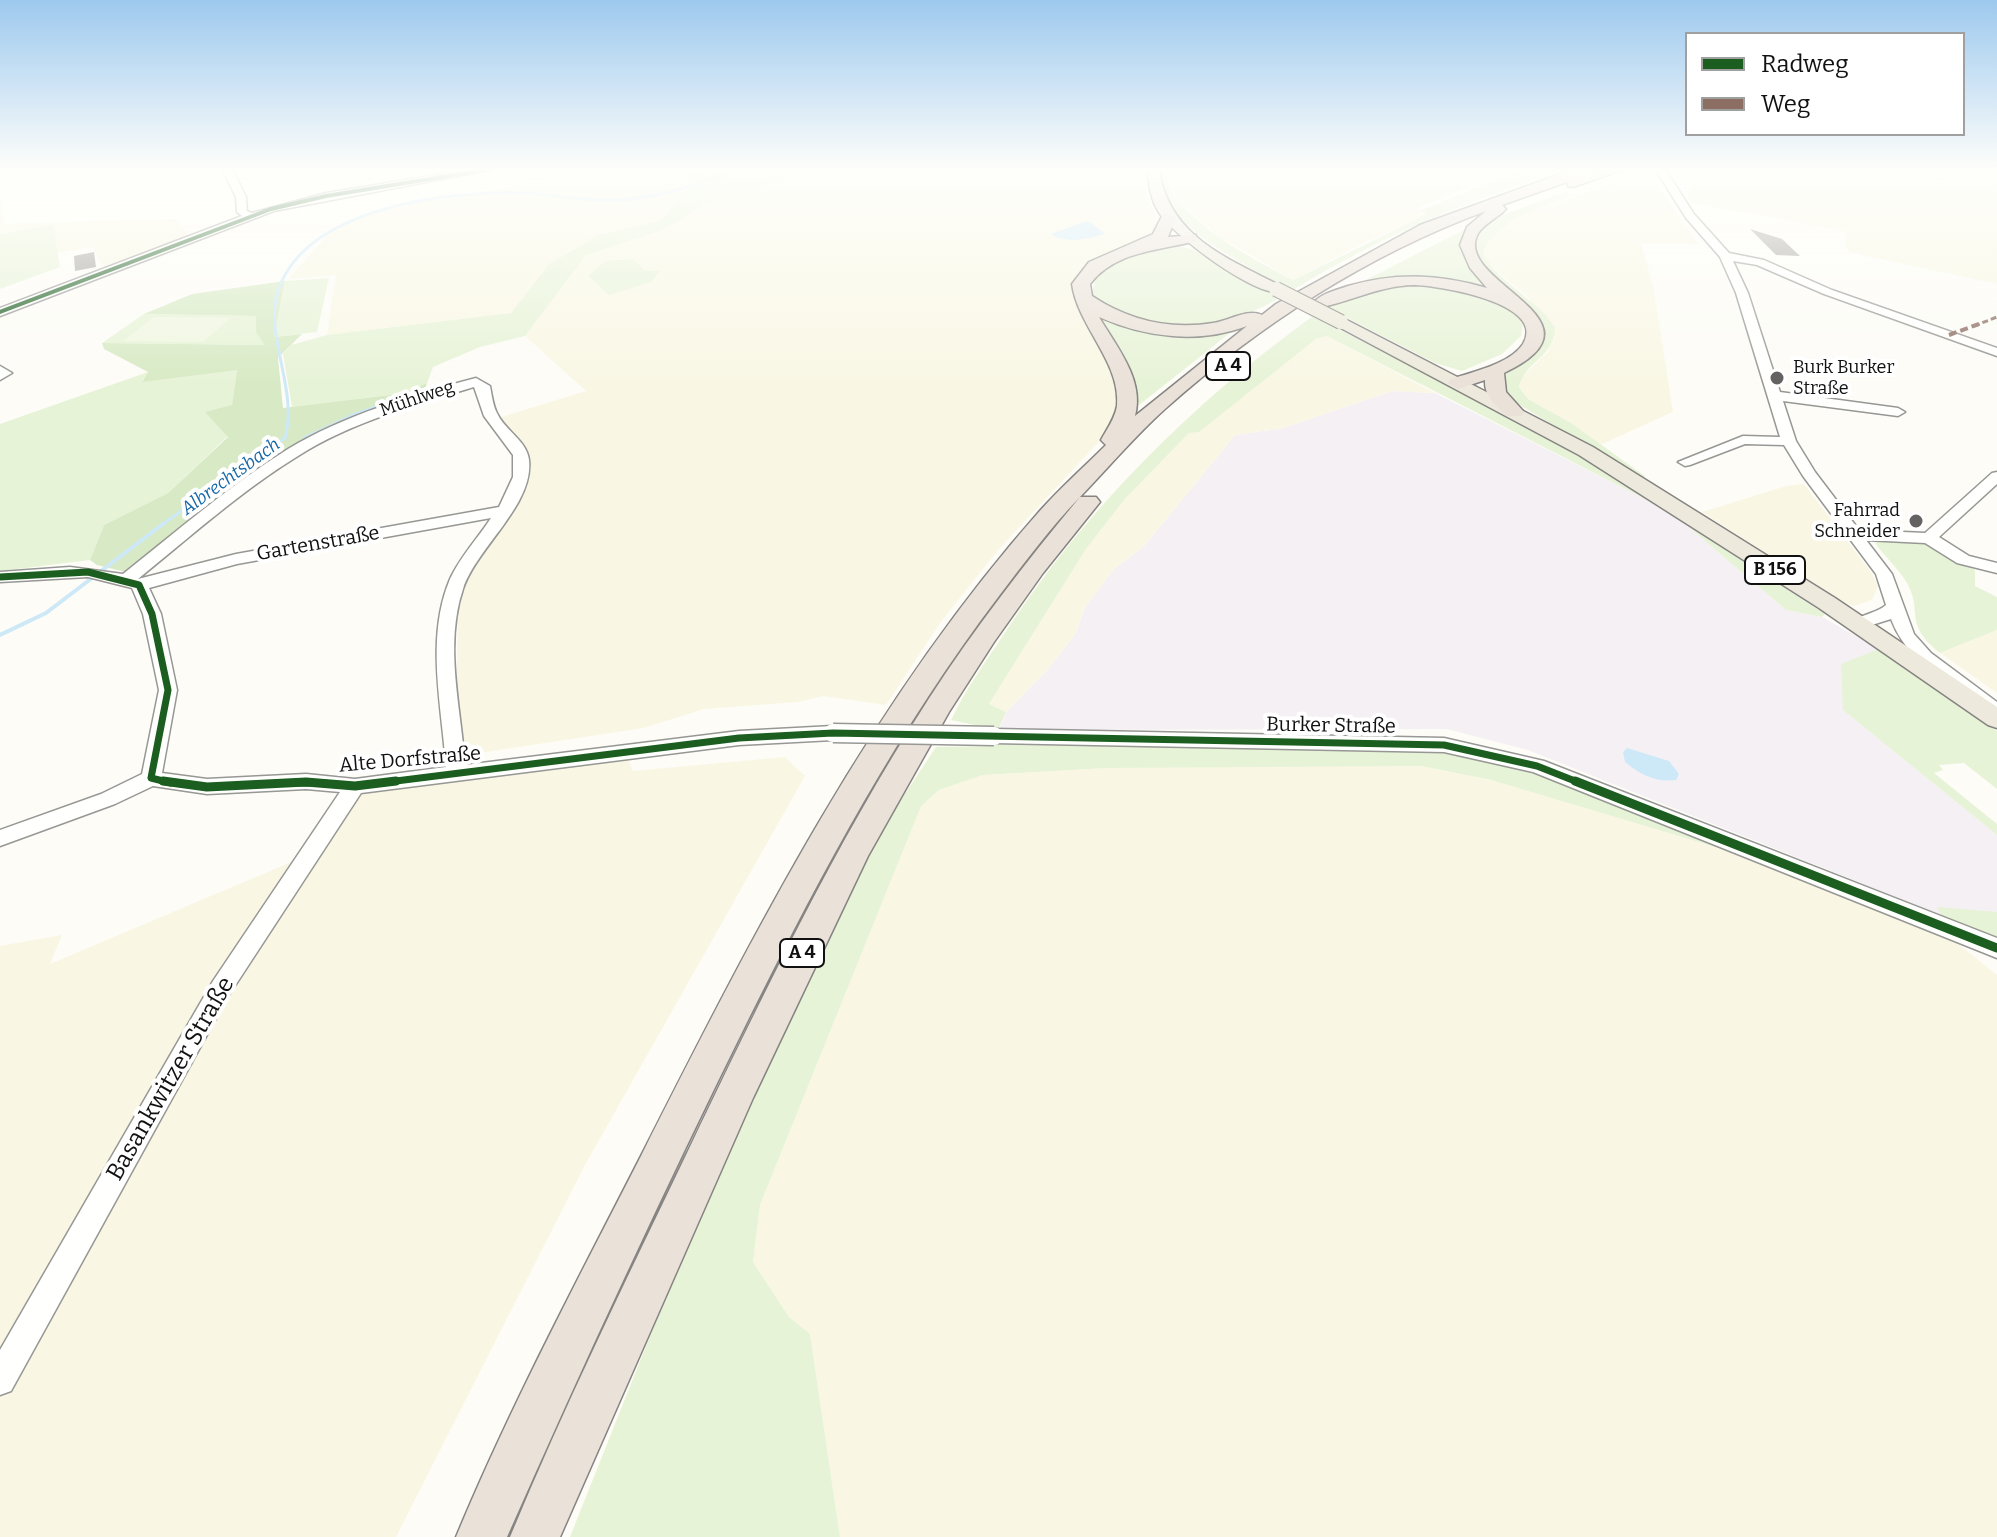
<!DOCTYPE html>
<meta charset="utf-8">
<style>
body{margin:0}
#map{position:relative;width:1997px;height:1537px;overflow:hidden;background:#fdfcf7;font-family:Bitter,serif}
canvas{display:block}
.legend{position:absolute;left:1685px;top:32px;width:280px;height:104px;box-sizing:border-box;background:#fff;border:2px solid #a0a0a0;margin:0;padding:10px 14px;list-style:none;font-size:24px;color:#111}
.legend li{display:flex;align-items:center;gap:16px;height:40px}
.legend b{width:40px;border:2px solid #a0a0a0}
</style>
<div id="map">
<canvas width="1997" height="1537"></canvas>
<ul class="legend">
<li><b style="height:10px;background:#1b5e20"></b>Radweg</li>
<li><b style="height:10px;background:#8d6e63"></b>Weg</li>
</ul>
</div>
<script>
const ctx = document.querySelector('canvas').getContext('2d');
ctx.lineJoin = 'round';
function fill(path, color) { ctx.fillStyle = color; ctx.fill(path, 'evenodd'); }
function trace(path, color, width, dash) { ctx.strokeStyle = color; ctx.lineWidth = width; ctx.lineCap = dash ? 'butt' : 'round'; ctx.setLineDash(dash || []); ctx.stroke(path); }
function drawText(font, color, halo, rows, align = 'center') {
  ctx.font = font + ' Bitter,serif'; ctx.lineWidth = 8; ctx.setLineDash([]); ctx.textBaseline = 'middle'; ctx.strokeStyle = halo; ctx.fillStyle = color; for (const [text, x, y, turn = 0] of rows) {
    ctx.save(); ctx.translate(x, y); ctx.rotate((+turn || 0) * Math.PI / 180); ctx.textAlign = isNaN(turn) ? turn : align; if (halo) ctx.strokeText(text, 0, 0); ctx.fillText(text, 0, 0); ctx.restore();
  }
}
fill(new Path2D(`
 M1392,391L1435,393L1643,498L1684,523L1786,610L1822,617L1879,649L1843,710L1997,835V941L1969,926L1528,750L1447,729L999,730L1006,712L1047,670L1076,633L1084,609L1114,569L1144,546L1235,435L1283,428Z`), '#f5f0f3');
fill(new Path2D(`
 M540,169H651L664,180L684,175L694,187L662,220L596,236L549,264L511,313L327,335L336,275L289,279L325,237L348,222L391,207L548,180Z
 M824,169H1146L1144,187L1160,228L1157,233L1092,262L1080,270L1072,287L1113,368L1122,405L1107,433L998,550L940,623L886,705L823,696L798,702L704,709L644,728L466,755L456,704L458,618L465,583L529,469L498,418L586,391L525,336L585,255L662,230L715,199Z
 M1161,169H1514L1418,208L1428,214L1361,244L1293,280L1220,237L1199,220L1178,201Z
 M1691,169L1761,177L1765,169H1867L1972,188L1969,182L1945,169H1997V284L1849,252L1844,245L1847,231L1691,203L1686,192L1691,187L1687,177Z
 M1637,174L1651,176L1698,244L1641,243L1653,285L1673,412L1600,445L1571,423L1528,399L1519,386L1521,378L1548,352L1555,337L1528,297L1487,263L1484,249L1494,235L1515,218Z
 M0,195L5,224L177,219L189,236L103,268L92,247L57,253L53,225L0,234Z
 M1327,336L1435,393L1392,391L1283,428L1235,435L1144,546L1114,569L1084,609L1076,633L1047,670L1006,712L989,704L1086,549L1125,499L1189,433L1199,431L1316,339Z
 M1804,484L1871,572L1878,586L1872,600L1854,606L1839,601L1702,512L1786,486Z
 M1997,630V693L1940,653Z
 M785,757L805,776L585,1165L396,1537H0V946L62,935L50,964L310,854L355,786L448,782L628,758L633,771Z
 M1350,765L1421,766L1491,780L1799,872L1952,939L1997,975V1537H840L810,1335L789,1317L753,1262L760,1205L921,805L939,790L983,775L1108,768Z`), '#f9f7e4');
fill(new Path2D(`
 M707,169H824L715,199L662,230L586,255L525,336L480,347L433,367L427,383L398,394L292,407L283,354L291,345L327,335L511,313L549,264L596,236L662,220L674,204V197L693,187L684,175Z
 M1161,169C1168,179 1169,192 1179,202C1209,236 1253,259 1293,280L1427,214L1421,210L1524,169H1568C1471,199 1379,237 1293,290C1260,274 1142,216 1161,169Z
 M1566,191L1571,196L1515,218L1494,235L1484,249C1483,273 1542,302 1555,328C1555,357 1524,362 1519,387L1528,399L1571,423L1646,477H1639L1505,396L1501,376C1519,362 1556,349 1542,320L1476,257L1474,236L1492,219Z
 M53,225L60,267L0,289V234Z
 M1465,229L1462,246L1467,260L1507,297L1398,277L1366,280Z
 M1174,245L1192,249L1279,298C1227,330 1139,341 1092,295L1096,275C1120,258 1146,251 1174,245Z
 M633,259L644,270L660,271L651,282L609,295L588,276L606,261Z
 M329,278L317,332L274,337L285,281Z
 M1402,281C1441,288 1499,287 1523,323L1521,336L1502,354L1462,371L1435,363L1326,307L1345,295Z
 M1090,307L1146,330L1235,329L1134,409L1138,412L1119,429L1131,404Z
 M144,314L257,316L266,345L102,343Z
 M1313,316L1561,444L1825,614L1822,617L1786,610L1684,523L1643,498L1327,336L1316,339L1199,432L1189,433L1125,499L1086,549L989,704L1006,712L998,730L951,720C965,691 984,664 1002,637C1085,510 1190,405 1313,316Z
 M237,369L228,436L168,493L104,525L90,560L0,571V424L148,372L142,381Z
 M1873,539L1928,544L1975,570V586L1997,597V630L1940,653C1901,622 1925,610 1905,580C1896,565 1881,554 1873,539Z
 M1879,649L1997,731V789L1964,763L1939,765L1943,770L1934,773L1997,824V835L1843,710L1841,664Z
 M995,737L1443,745L1498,757L1799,872L1491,780L1421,766L1108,768L983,775L939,790L921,806L760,1205L753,1262L789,1317L810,1334L840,1537H570L650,1336L729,1148L840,913L889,818L936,747L989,746Z
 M1937,907L1997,912V941L1969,926L1941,915Z`), '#e7f3d7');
fill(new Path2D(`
 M285,281L274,337L302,334L278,358L283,408L398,394L427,383L422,397L314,440L129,573L97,565L90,560L104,525L168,493L228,437L205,412L232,405L237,370L142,382L148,372L104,349L102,343L265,345L256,332V316L144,314L192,294Z`), '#d8eac5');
fill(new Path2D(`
 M154,317L231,318L203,342L123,341Z`), '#f0f6e1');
fill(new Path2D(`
 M1084,222H1090L1105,234C1089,239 1065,244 1051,234Z
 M1627,748L1669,761L1679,774L1676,780C1657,783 1639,774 1625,762L1623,752Z`), '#cde8f7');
trace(new Path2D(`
 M304,438L353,415L434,387
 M160,526L285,438C299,388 262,333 279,288C309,207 447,191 521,193C553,194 585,202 618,200C659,198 698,185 735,169`), '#cde8f7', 3);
trace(new Path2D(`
 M0,635L46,613L163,524`), '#cde8f7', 4);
fill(new Path2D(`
 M1750,229L1782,239L1800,256L1776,255Z
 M94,252L96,267L75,271L74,256Z`), '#a19f9c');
const minor = new Path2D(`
 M222,169H232L246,197L247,211L252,213L326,193L472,169H495L274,211L0,316V308L242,216L237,212L236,197Z
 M1655,169H1665L1694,214L1729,253L1764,260L1832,290L1997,348V356L1824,294L1757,265L1733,261L1748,293L1780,392L1898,408L1905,412L1898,416L1783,401L1796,441L1815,472L1859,530L1925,533L1992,473L1997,472V484L1939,537L1969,556L1997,563V573L1957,563L1925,543L1866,540L1892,574L1914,634L1931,653L1997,702V719L1990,717C1955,689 1907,663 1891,619L1859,629L1853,628L1850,624C1859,614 1876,614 1886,605L1876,574L1803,476L1784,445L1745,444L1690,465L1685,466L1678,462L1743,436L1780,437L1736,293L1720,257L1686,218Z
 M0,366L12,373L0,380Z
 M476,378L490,386C492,396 493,407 498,415C506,431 527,441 529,460C534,505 477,547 463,589C444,645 461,708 465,765L739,731L833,726L843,733L833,740L739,745L361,793L229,995L11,1391L0,1395V1350L213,981L340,792L306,789L207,794L153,786L115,804L0,846V830L101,794L142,774L159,690L143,614L132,588L88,577L0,582V572L70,567L123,574C177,531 230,485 288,449C342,416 415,394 476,378ZM474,387L484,416L513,455V477L499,507L236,554L138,579C190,537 241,491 298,456C349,423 417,404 474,387ZM491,518C478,538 460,557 450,579C425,638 442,706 446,767L355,779L306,774L207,779L162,773L177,690L161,614L149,588L237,564Z
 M994,729L1444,738L1544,761L1997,938V958L1533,772L1444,752L994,743L984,736Z`);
const major = new Path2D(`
 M1147,169H1159C1168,236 1227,258 1281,286V292C1255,297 1172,235 1158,211C1150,198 1149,184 1147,169Z
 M1341,317L1593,447L1835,598L1997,707V728L1988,725L1819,608L1579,455L1335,325V319Z`);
const highway = new Path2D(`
 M1574,169H1595L1592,173L1625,169L1573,187L1568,186L1567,182L1502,205L1506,209L1503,212C1496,218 1485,224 1479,232C1447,282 1619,319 1504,373L1506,392L1524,412L1521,416H1507C1496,406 1484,396 1485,380L1458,389L1448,383L1451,379C1472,372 1510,364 1523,344C1548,303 1437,285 1413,285C1380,286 1354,300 1323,307L1314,302C1322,293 1337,290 1348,286C1396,272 1439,274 1487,288L1470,268L1460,245L1467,227L1486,211C1368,254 1258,326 1165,409C1135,436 1108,468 1080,497H1096L1100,502L1043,573L994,642L949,712L868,856L753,1098L560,1537H510C564,1407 626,1280 687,1153C761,999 835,844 928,700C974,629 1025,563 1080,497C1050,528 1025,562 999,596C900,726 823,870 750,1016C665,1188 584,1362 507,1537H456C510,1407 577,1281 641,1156C754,933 871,702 1038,513C1059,489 1083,468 1106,445L1101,440C1107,429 1115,418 1117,406C1121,362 1078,327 1072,284L1089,262L1153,234L1163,214H1173L1176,217L1168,237L1196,235V241C1158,251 1115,251 1090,284L1092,296C1128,320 1169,330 1213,323C1228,321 1248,308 1262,315L1276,304L1420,225ZM1099,317C1146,338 1199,344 1247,326L1135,416C1145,380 1116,346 1099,317Z`);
trace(minor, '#979795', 3);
trace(major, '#858482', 3);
trace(highway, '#858482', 3);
fill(minor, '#fffffe');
fill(major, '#ede9dc');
fill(highway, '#eae1d8');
const minorBridge = new Path2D(`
 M833,733L994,736`);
const majorBridge = new Path2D(`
 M1276,289L1341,322`);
trace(minorBridge, '#979795', 21, []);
trace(majorBridge, '#858482', 16, []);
trace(minorBridge, '#fffffe', 18);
trace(majorBridge, '#ede9dc', 14);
trace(new Path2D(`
 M1974,326L1997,317`), '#8d6e63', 3, [6, 3]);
trace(new Path2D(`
 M1949,335L1979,324`), '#8d6e63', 4, [8, 4]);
trace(new Path2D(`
 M0,312L271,209L326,196L490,169`), '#1b5e20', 4);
trace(new Path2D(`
 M0,577L88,572L139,585L152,614L168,690L151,778L171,783
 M283,783H326
 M380,783L739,738L833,733L1444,745L1537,766L1580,783`), '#1b5e20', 7);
trace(new Path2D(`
 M163,781L207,787L306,782L355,786L396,781
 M1575,781L1997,948`), '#1b5e20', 9);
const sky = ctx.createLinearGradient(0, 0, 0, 384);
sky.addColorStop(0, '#9dc9ee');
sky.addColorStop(0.44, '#fefefb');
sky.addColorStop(1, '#fefefb00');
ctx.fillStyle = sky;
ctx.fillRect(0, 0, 1997, 384);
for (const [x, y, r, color] of [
 [1777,378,8,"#646362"],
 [1916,521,8,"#646362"]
]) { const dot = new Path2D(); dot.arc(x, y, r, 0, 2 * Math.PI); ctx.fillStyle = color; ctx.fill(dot); trace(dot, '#fff', 3); }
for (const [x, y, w] of [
 [1228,366,44],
 [1775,570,60],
 [802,953,44]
]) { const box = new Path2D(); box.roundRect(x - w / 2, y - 14, w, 28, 6); ctx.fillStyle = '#fff'; ctx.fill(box); trace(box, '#111', 2); }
drawText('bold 18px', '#111', null, [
 ["A 4",1228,366],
 ["B 156",1775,570],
 ["A 4",802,953]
]);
drawText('18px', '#111', '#fff', [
 ["Burk Burker",1793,368],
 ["Straße",1793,389],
 ["Fahrrad",1900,511,"right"],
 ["Schneider",1900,532,"right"]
], 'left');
drawText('18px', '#111', '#fff', [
 ["Mühlweg",417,399,-19]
]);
drawText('italic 18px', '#1768a6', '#fff', [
 ["Albrechtsbach",231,477,-36]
]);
drawText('20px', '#111', '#fff', [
 ["Gartenstraße",318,544,-10],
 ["Burker Straße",1331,726,1],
 ["Alte Dorfstraße",410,760,-5]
]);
drawText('24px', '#111', '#fff', [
 ["Basankwitzer Straße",171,1079,-60]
]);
</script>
